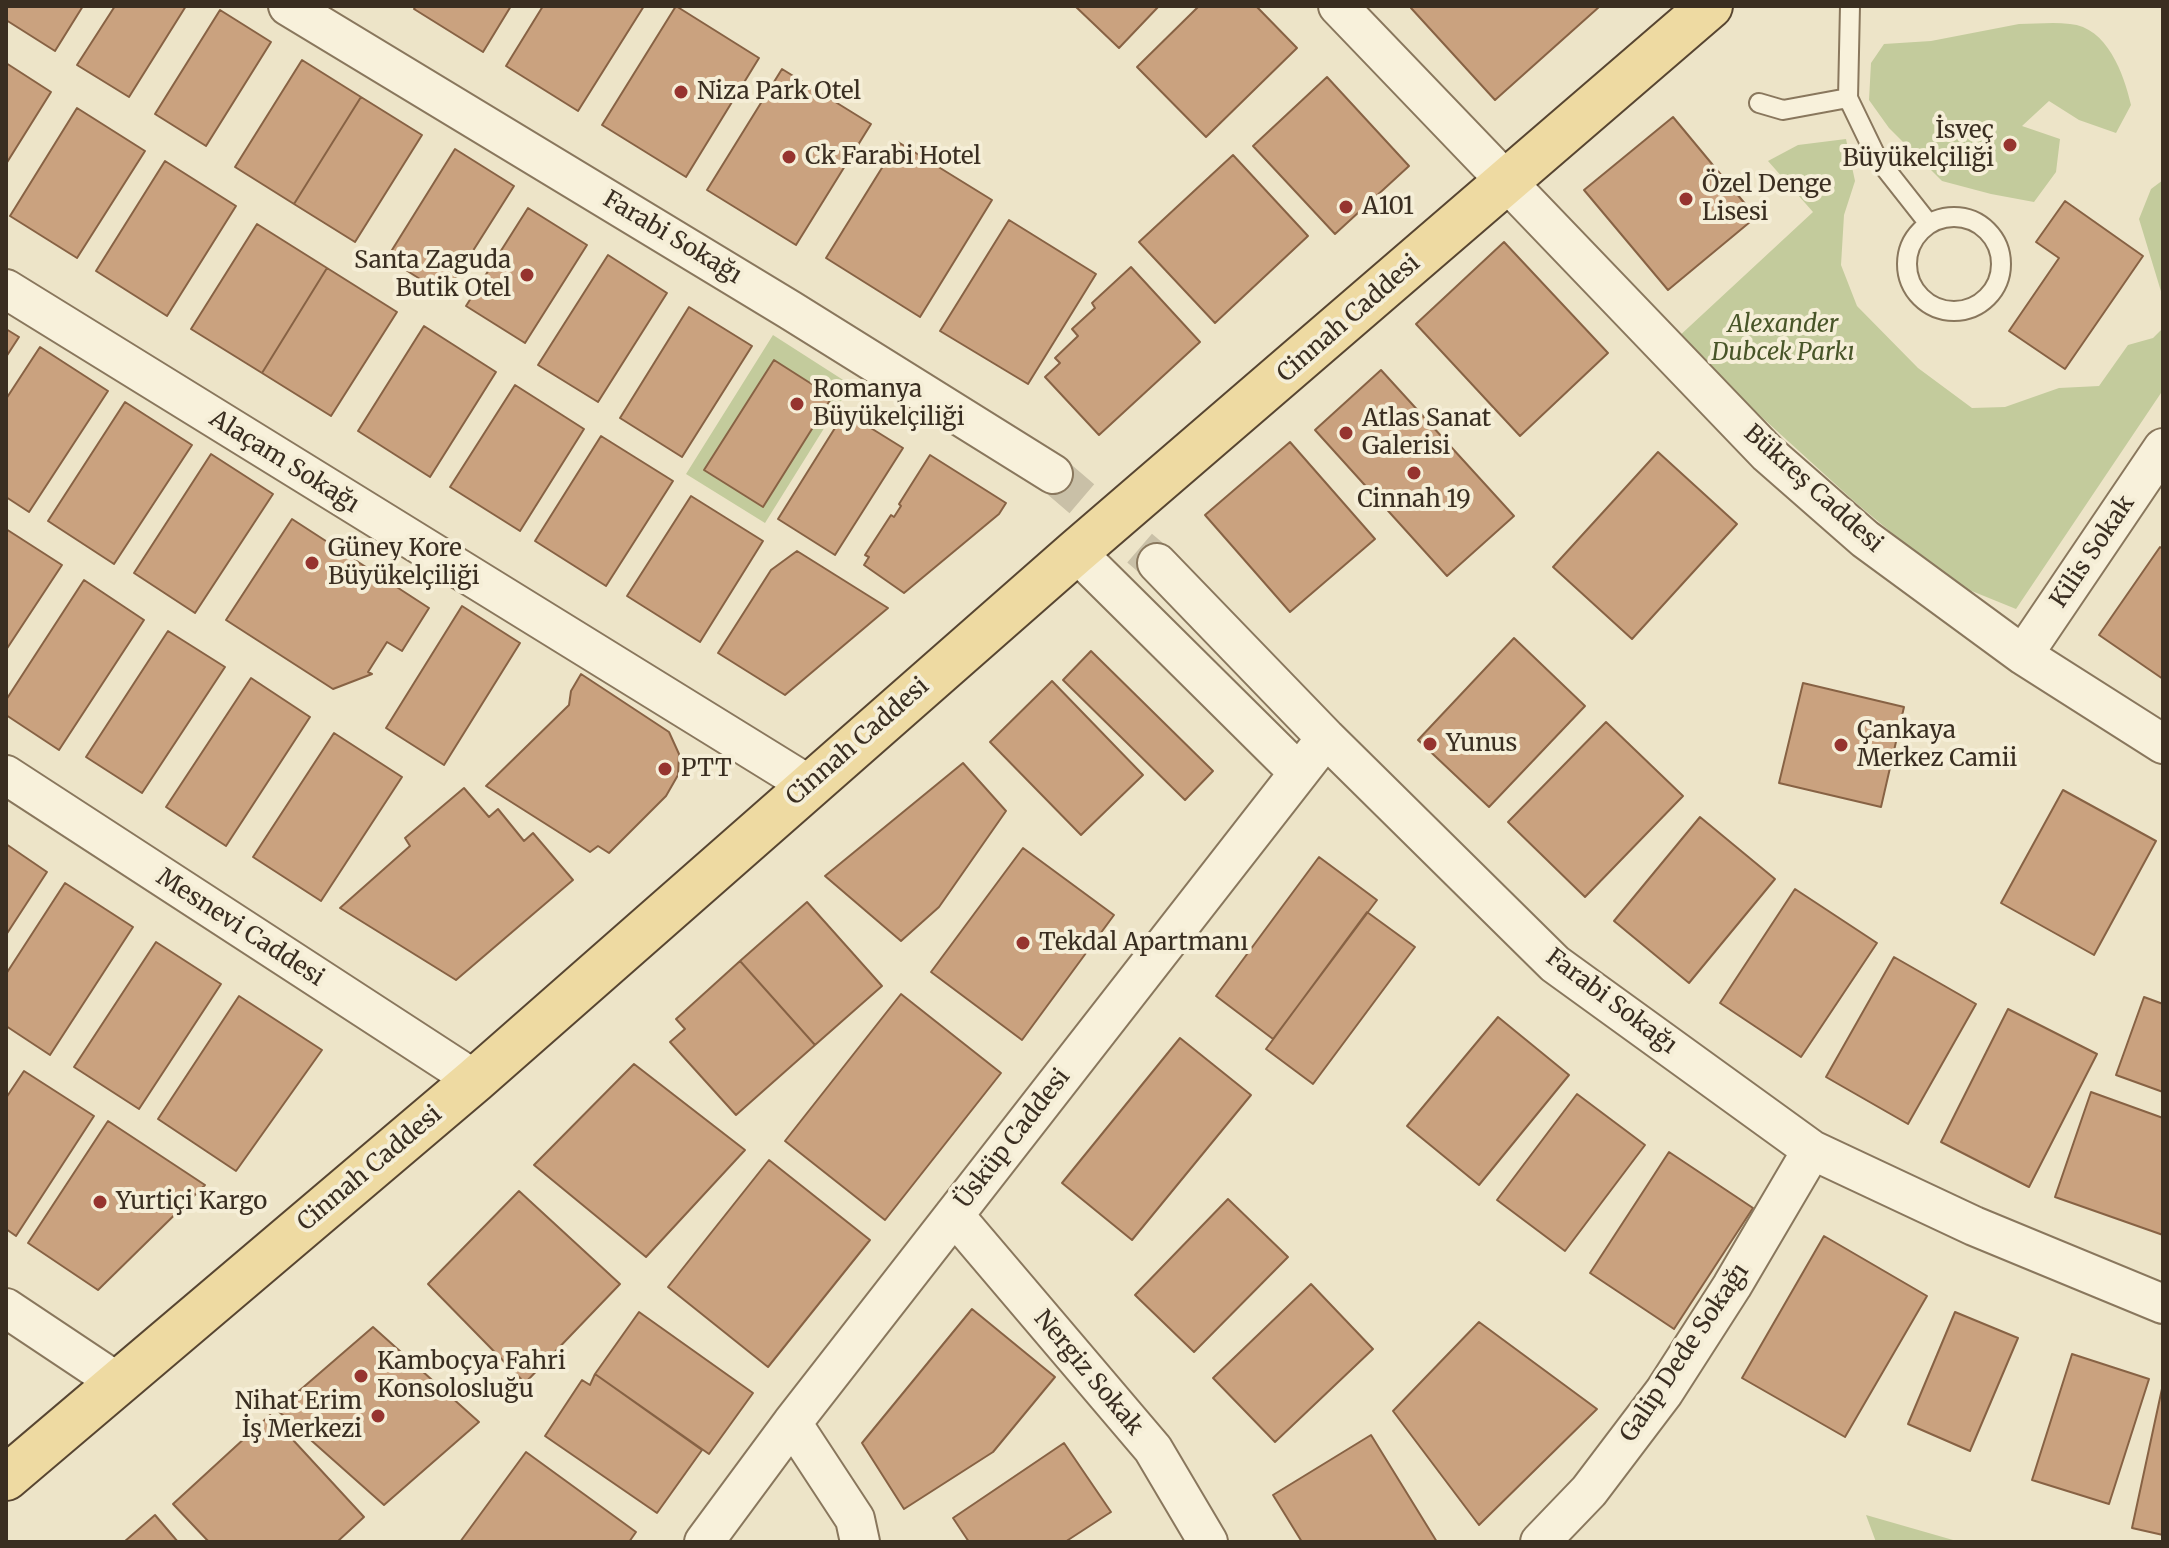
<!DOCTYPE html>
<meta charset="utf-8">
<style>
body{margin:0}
#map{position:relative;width:2169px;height:1548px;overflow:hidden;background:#ede4c8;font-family:Merriweather,serif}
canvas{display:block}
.frame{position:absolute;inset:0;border:8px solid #3a2e21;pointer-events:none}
</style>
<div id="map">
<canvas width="2169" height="1548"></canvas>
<div class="frame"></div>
</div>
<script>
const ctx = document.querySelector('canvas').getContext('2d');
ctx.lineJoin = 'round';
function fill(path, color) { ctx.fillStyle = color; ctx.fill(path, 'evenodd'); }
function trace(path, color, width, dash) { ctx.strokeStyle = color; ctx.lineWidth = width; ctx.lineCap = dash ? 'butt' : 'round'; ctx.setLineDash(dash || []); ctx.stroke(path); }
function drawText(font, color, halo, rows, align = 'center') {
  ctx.font = font + ' Merriweather,serif'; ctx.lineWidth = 8; ctx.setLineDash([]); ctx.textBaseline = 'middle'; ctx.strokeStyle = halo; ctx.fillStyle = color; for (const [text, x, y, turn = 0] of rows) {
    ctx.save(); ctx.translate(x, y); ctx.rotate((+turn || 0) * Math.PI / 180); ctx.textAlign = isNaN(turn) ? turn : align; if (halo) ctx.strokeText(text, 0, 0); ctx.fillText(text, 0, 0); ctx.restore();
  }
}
fill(new Path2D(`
 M2019,24C2036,24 2053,22 2070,24C2107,27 2124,74 2131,105L2116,133L2079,120L2049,101L2022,126L2060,139L2056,172L2034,202L1991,194L1942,181L1889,128L1869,100L1871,63L1884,44L1931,41Z
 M1846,139L1855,181L1844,215L1841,265L1857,306L1918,368L1972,408L2005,407L2059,388L2099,386L2128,345L2153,338L2163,328V390L2016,609L1952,583L1856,503L1676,339L1813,212L1768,161L1798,145Z
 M2163,180V298L2139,219L2151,189Z
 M773,335L851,385L765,523L686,474Z
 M1866,1515L1960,1542H1876Z`), '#c3cb9c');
const building = new Path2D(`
 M6,6H83L55,51L6,20Z
 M115,6H186L129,97L77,65Z
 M416,6H511L483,52L414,9Z
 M543,6H644L578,111L506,66Z
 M676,6L759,58L686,177L602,125Z
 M1075,6H1159L1119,48Z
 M1199,6H1256L1297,48L1206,137L1137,67Z
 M1414,6H1598L1599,7L1495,100L1411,8Z
 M220,10L271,42L206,146L155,114Z
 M302,60L361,97L294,204L235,167Z
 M6,63L51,92L6,164Z
 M782,69L871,124L796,245L707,190Z
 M1327,77L1409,166L1335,234L1253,146Z
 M361,97L422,135L355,242L294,204Z
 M77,108L145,151L77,258L10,216Z
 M1673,117L1756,217L1668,290L1584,190Z
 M898,142L992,200L920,317L826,258Z
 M455,149L514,186L445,295L387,258Z
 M1233,155L1308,236L1215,323L1139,242Z
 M165,161L236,206L167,316L96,271Z
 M2065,201L2143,256L2065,369L2009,331L2059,258L2036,242Z
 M528,208L587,245L525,343L466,306Z
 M1009,220L1096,274L1028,384L940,331Z
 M257,224L327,268L262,373L191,329Z
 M1504,242L1608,353L1520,436L1416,324Z
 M608,255L667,293L598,402L538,365Z
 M1131,267L1200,342L1099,435L1045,377L1060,363L1055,358L1078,336L1072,329L1095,308L1092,303Z
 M327,268L397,312L331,416L262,373Z
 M689,307L752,346L682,457L620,418Z
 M424,326L496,372L430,477L358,431Z
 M6,329L19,337L6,357Z
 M40,347L108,391L29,512L6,497V399Z
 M774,360L832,397L763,507L704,470Z
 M1381,370L1514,516L1447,576L1315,430Z
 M515,385L584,429L520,531L450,487Z
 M125,402L192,445L114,564L48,521Z
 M845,412L903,448L835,555L778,519Z
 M601,436L673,481L606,586L535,541Z
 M1290,442L1375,539L1290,612L1205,515Z
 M1658,452L1737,524L1632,639L1553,567Z
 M211,454L273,494L195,613L134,573Z
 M930,455L1006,503L999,514L904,593L864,565L869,557L865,555L891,515L894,517L901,506L899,504Z
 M691,496L763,541L700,642L627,596Z
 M292,519L429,608L402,651L387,642L368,672L372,674L333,689L226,620Z
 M6,529L62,565L6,650Z
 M2160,547L2163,549V679L2099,635Z
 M797,551L888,608L785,695L718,653L771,570Z
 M84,580L144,620L59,750L6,715V700Z
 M462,606L520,643L444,765L386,728Z
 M168,631L225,667L142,793L86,757Z
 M1514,638L1585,706L1489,807L1418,740Z
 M1091,651L1213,771L1185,800L1063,680Z
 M581,674L669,732L679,754L678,775L666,796L609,853L598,846L590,852L486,786L569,705L571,691Z
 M251,678L310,717L226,846L166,807Z
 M1052,681L1143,775L1081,835L990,742Z
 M1803,683L1904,707L1881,807L1779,783Z
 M1606,722L1683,796L1585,897L1508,822Z
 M334,733L402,777L321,901L253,857Z
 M963,763L1006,811L939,907L901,941L825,876Z
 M464,788L489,817L498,809L524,841L533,833L573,880L456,980L340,908L410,846L405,838Z
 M2063,790L2156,841L2094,955L2001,903Z
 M1700,817L1775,879L1689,983L1614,921Z
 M6,844L47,872L6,935Z
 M1023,848L1114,915L1022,1040L931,972Z
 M1319,857L1377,900L1273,1039L1216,996Z
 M65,883L133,927L50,1055L6,1026V974Z
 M1795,889L1877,943L1801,1057L1720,1003Z
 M807,902L882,986L815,1045L740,961Z
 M1367,912L1415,947L1313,1084L1266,1049Z
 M156,942L221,984L139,1109L74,1067Z
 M1894,957L1976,1004L1908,1124L1826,1077Z
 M740,961L815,1045L736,1115L670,1042L685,1029L676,1019Z
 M901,994L1001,1073L885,1220L785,1141Z
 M239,996L322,1050L236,1171L158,1119Z
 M2144,997L2163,1004V1092L2116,1075Z
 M2008,1009L2097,1054L2029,1187L1941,1142Z
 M1498,1017L1569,1075L1479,1185L1407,1126Z
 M1180,1038L1251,1095L1132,1240L1062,1183Z
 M634,1064L745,1150L646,1257L534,1165Z
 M24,1071L94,1116L16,1236L6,1229V1098Z
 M2091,1092L2163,1118V1235L2055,1197Z
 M1577,1094L1645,1145L1565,1251L1497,1200Z
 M108,1121L205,1185L98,1290L28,1243Z
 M1669,1152L1753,1208L1674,1329L1590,1273Z
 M769,1160L870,1240L768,1367L668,1287Z
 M519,1191L620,1284L525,1383L428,1284Z
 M1228,1199L1288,1257L1194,1352L1135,1295Z
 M1824,1236L1927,1296L1845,1437L1742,1378Z
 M1311,1284L1373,1349L1275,1442L1213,1378Z
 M972,1309L1055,1377L993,1452L904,1509L862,1443Z
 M639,1312L753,1393L709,1454L595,1374Z
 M1955,1312L2018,1338L1970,1451L1908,1424Z
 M1479,1322L1597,1409L1479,1525L1393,1411Z
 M373,1327L479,1422L384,1505L277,1410Z
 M2072,1354L2149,1379L2109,1504L2032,1480Z
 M595,1374L702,1450L657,1513L545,1436L582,1380L590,1385Z
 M2163,1384V1535L2132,1528Z
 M270,1415L364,1517L337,1542H209L173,1504Z
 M1371,1435L1437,1542H1302L1273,1495Z
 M1064,1443L1111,1512L1065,1542H969L953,1518Z
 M526,1452L636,1532L629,1542H460Z
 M155,1515L178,1542H124Z`);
fill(building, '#caa27f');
trace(building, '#876244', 2);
trace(new Path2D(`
 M1053,474L1157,563`), '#c9c0a7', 38, [38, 19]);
const lane = new Path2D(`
 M1850,6L1848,98L1877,158L1929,224
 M1759,103L1783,110L1848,98
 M1907 264a47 47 0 1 1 94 0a47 47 0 1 1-94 0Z`);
const street = new Path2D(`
 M288,6L790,310L1053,474
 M1338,6L1768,454L1865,539L2023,655L2163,744
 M6,289L809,785
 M1076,552L1298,772
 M1157,563L1326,738L1555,964L1812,1150L1974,1226L2163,1304
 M2023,655L2163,448
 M6,775L475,1080
 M954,1215L1153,1449L1208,1542
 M6,1308L117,1382
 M792,1423L855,1519L860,1542
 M704,1542L792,1423L1326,738
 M1540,1542L1589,1491L1664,1392L1732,1286L1812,1150`);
const primary = new Path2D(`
 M6,1478L475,1080L1076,552L1710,6`);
trace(lane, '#89775d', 22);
trace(street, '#89775d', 42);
trace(primary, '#574531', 48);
trace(lane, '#f8f1db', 18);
trace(street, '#f8f1db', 38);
trace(primary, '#eedaa2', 44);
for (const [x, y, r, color] of [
 [681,92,8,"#96342f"],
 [2010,145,8,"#96342f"],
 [789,157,8,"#96342f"],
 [1686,199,8,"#96342f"],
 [1346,207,8,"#96342f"],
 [527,275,8,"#96342f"],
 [797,404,8,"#96342f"],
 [1346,433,8,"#96342f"],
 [1414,473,8,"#96342f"],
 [312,563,8,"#96342f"],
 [1430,744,8,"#96342f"],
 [1841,745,8,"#96342f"],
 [665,769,8,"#96342f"],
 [1023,943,8,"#96342f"],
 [100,1202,8,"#96342f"],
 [361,1376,8,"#96342f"],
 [378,1416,8,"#96342f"]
]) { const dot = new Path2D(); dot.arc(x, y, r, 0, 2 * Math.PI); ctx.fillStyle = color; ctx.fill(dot); trace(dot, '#f5eed7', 3); }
drawText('24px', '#3a2e21', '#f5eed7', [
 ["Niza Park Otel",697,92],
 ["İsveç",1994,131,"right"],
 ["Büyükelçiliği",1994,159,"right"],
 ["Ck Farabi Hotel",805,157],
 ["Özel Denge",1702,185],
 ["Lisesi",1702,213],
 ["A101",1362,207],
 ["Santa Zaguda",511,261,"right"],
 ["Butik Otel",511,289,"right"],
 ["Romanya",813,390],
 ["Büyükelçiliği",813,418],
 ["Atlas Sanat",1362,419],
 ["Galerisi",1362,447],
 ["Cinnah 19",1414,500,"center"],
 ["Güney Kore",328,549],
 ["Büyükelçiliği",328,577],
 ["Çankaya",1857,731],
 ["Merkez Camii",1857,759],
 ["Yunus",1446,744],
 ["PTT",681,769],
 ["Tekdal Apartmanı",1039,943],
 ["Yurtiçi Kargo",116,1202],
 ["Kamboçya Fahri",377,1362],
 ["Konsolosluğu",377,1390],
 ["Nihat Erim",362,1402,"right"],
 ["İş Merkezi",362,1430,"right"]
], 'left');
drawText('24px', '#3a2e21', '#f5eed7', [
 ["Farabi Sokağı",672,238,31],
 ["Cinnah Caddesi",1349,319,-41],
 ["Alaçam Sokağı",284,462,32],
 ["Bükreş Caddesi",1813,489,42],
 ["Kilis Sokak",2093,552,-56],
 ["Cinnah Caddesi",858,742,-41],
 ["Mesnevi Caddesi",240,928,33],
 ["Farabi Sokağı",1611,1002,37],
 ["Üsküp Caddesi",1013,1139,-52],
 ["Cinnah Caddesi",370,1169,-40],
 ["Galip Dede Sokağı",1685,1353,-56],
 ["Nergiz Sokak",1088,1373,50]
]);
drawText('italic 24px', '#485528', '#f5eed7', [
 ["Alexander",1783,325],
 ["Dubcek Parkı",1783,353]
]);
</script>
